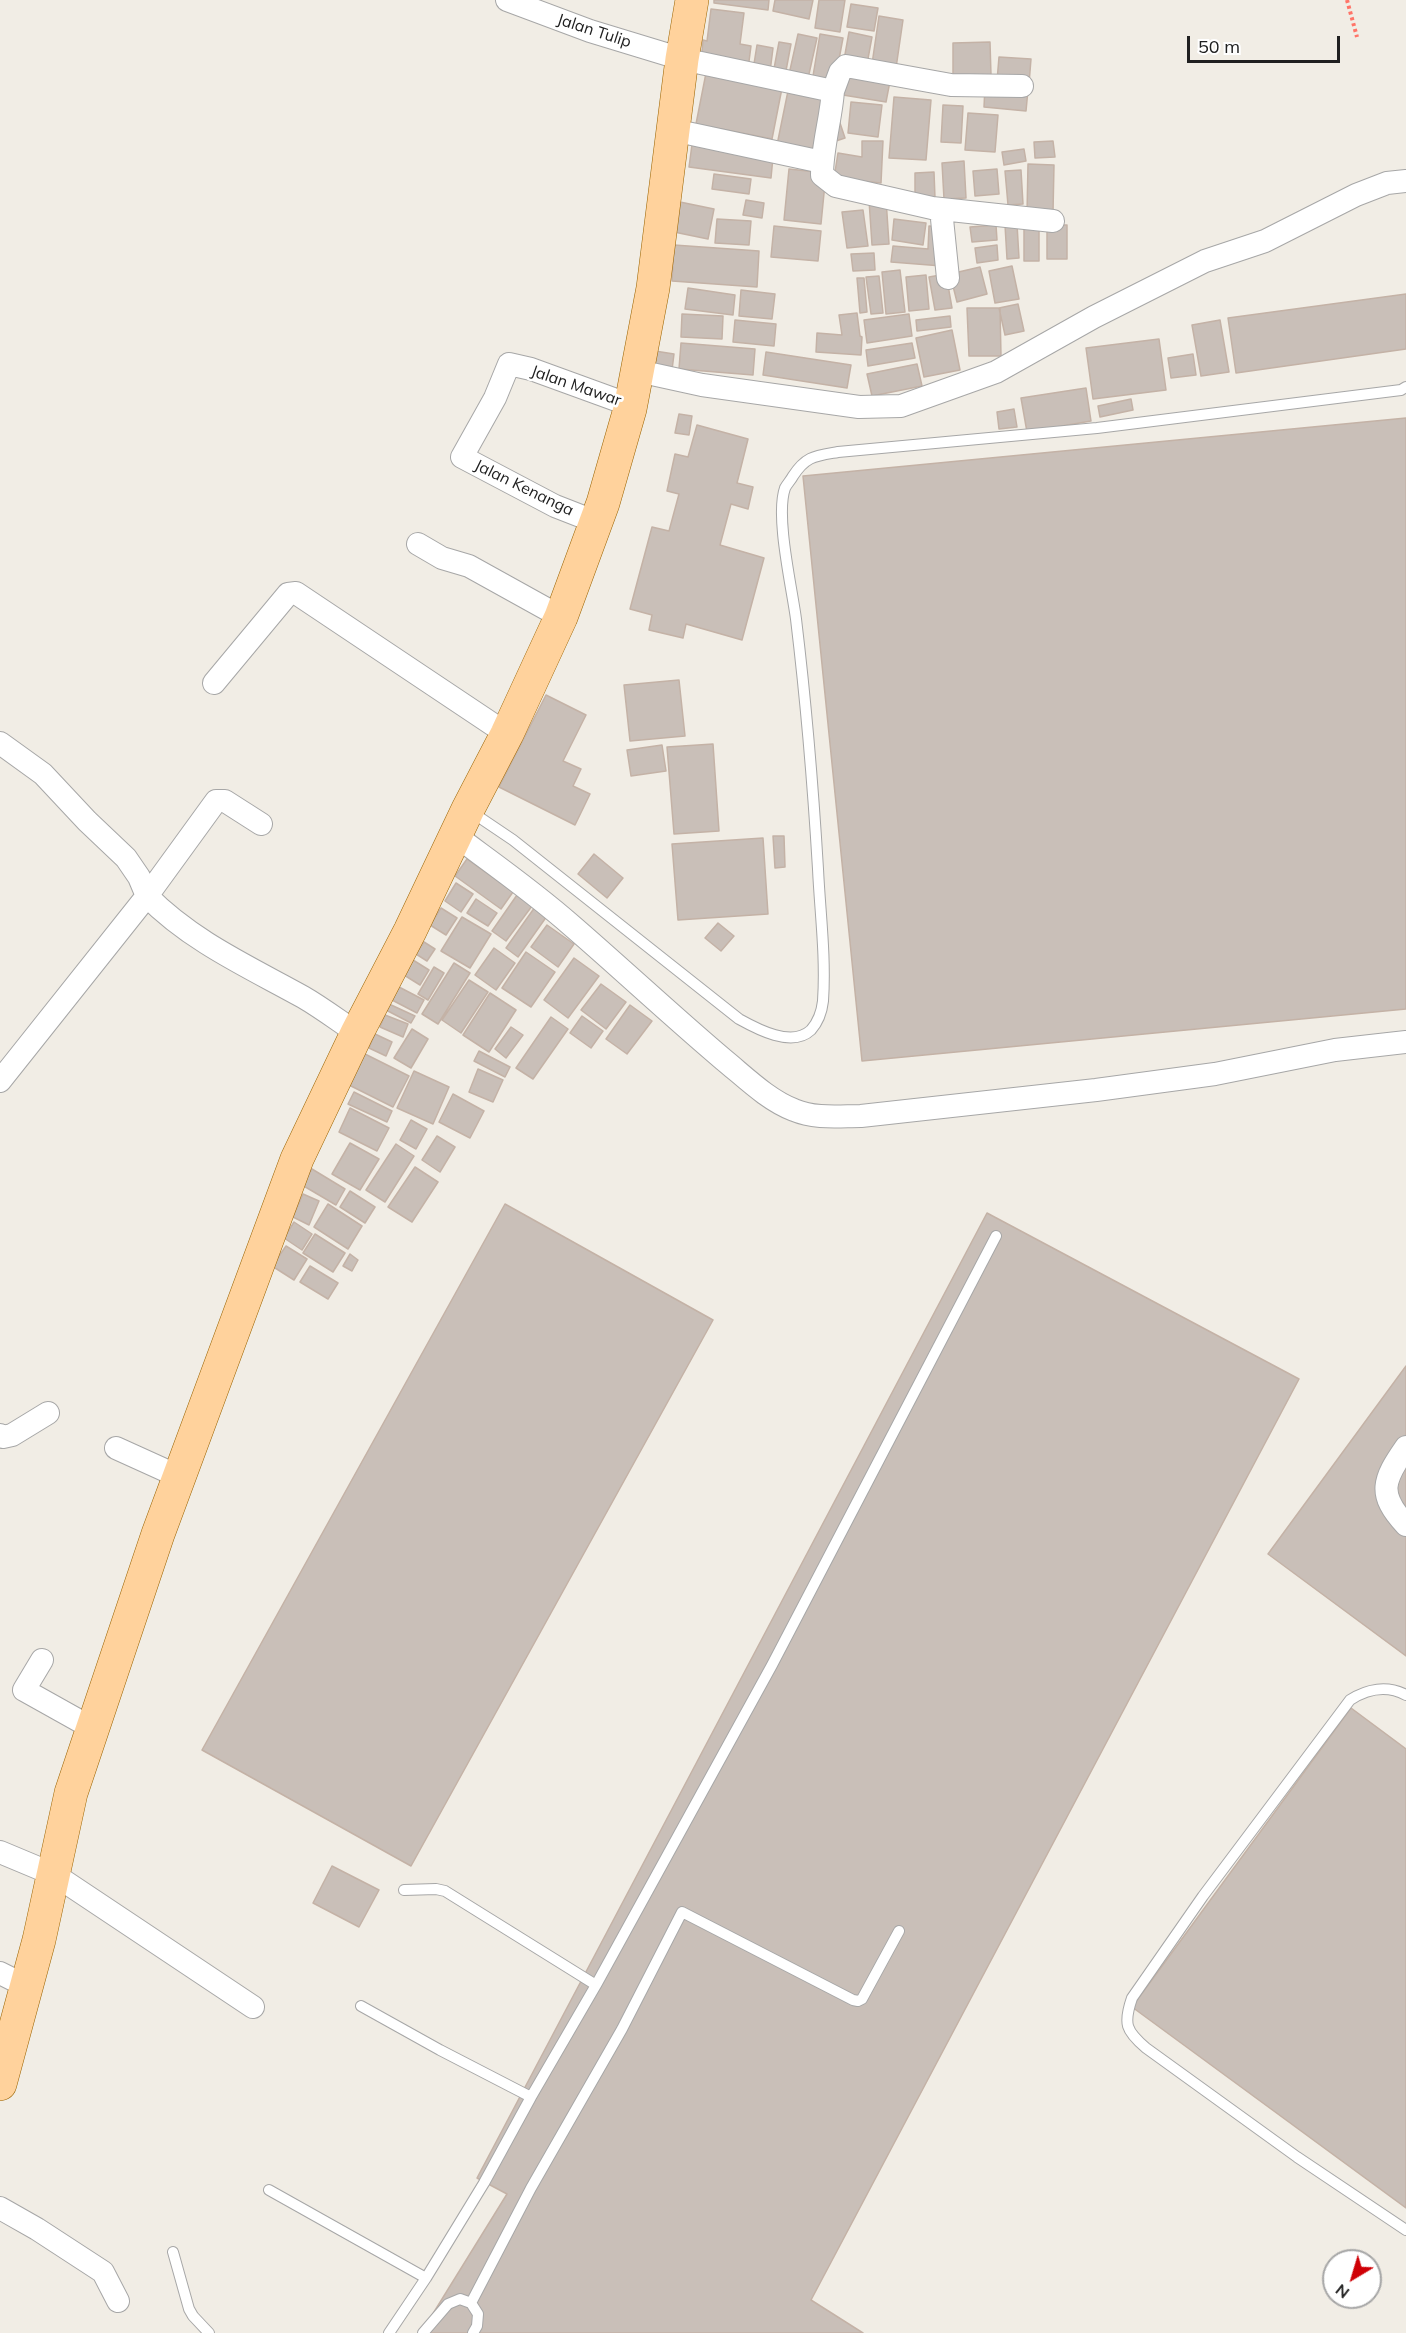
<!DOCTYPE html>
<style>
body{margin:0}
#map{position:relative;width:1406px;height:2333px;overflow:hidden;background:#f1ede5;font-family:Mulish,sans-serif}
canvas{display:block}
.north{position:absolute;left:1322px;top:2249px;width:60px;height:60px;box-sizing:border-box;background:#fff;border:2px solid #a6a6a6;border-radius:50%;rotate:218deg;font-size:16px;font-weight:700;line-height:24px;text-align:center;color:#202020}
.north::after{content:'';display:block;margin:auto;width:21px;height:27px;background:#cf0006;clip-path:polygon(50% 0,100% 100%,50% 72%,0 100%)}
.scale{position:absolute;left:1187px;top:36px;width:153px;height:27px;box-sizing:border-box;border:3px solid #202020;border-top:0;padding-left:8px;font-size:18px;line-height:21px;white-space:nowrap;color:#202020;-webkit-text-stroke:4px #fff;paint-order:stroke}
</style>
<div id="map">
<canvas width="1406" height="2333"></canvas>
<div class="north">N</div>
<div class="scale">50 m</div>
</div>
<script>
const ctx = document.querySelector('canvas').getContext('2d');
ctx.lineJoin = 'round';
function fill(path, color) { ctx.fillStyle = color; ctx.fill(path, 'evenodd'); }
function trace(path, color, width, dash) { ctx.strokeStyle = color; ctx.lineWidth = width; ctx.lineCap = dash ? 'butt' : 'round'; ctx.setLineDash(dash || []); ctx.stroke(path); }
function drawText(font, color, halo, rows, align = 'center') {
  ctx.font = font + ' Mulish,sans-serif'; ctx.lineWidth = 5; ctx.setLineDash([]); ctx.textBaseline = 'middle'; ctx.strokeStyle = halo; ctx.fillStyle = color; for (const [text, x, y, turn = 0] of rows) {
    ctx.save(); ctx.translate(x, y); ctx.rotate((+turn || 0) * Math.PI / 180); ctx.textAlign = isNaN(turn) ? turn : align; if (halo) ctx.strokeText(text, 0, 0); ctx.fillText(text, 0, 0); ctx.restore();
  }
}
const building = new Path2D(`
 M714,0H769L768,10L714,3Z
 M775,0H813L809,19L773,11Z
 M819,0H845L840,32L815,28Z
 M851,4L878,8L874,31L847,27Z
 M711,9L744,13L740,44L751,46L748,69L701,63L703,40L707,41Z
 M879,16L903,20L896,68L872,64Z
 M849,32L872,37L867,64L844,60Z
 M798,34L817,38L807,83L788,79Z
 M820,34L843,38L834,86L812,82Z
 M779,42L791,44L785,76L773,74Z
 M990,42L991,75H953V43Z
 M757,45L773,48L770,72L753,70Z
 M999,57L1031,59L1029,84L997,81Z
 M707,68L783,83L772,139L696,124Z
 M847,69L891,76L886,102L843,95Z
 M985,86L1028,90L1026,111L984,107Z
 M788,91L823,99L812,153L777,145Z
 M894,97L931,100L926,160L889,158Z
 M851,102L882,105L878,137L848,133Z
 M943,105L963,106L961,143L941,142Z
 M968,113L998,115L995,152L965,150Z
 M837,114L845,138L830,143Z
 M693,137L774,147L771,178L689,167Z
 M862,141H883L881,183L834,178L838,153L862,157Z
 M1053,141L1055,157L1035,158L1034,142Z
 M1024,149L1026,161L1004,165L1002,152Z
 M964,161L966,198L944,199L942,163Z
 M1028,164L1054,165L1053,213H1027Z
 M789,169L826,173L821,224L784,220Z
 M997,169L999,194L975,196L973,171Z
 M1021,170L1023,204L1008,205L1005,171Z
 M934,172L935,198L915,199V173Z
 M714,174L751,179L749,194L712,189Z
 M886,199L889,244L872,245L869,200Z
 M746,200L764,203L762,218L743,215Z
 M680,202L714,209L708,239L674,232Z
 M863,210L868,246L847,248L842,212Z
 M717,219L751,221L749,245L715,243Z
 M894,219L926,223L923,245L892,240Z
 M1017,224L1019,258L1007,259L1005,225Z
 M996,225L997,240L972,242L970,227Z
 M1047,225H1067V259H1047Z
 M774,226L821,231L818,261L771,257Z
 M929,226L944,227L942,266L891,262L893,246L928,249Z
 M1024,227H1039V261H1024Z
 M674,245L759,251L757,287L672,281Z
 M997,245L998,260L977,263L975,248Z
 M874,253L875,270L853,271L851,254Z
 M1012,266L1019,299L995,303L989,271Z
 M980,267L987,294L957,302L950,274Z
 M900,270L905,312L886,314L882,272Z
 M946,274L952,308L935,310L929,277Z
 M926,275L929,309L909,311L906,277Z
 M879,276L883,313L871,314L866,277Z
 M857,278H864L867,312L860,313Z
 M688,288L735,295L733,315L685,309Z
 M741,290L775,294L772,319L739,316Z
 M1406,294V349L1236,373L1228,318Z
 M1018,304L1024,331L1005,335L999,308Z
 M967,308H1000L1001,356H969Z
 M857,313L860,336L862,337L861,355L816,352L817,333L842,335L839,315Z
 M682,314L723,316L722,339L681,337Z
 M909,314L912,336L867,343L864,320Z
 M950,316L951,327L917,331L916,320Z
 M735,320L776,324L774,346L733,342Z
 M1220,320L1229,372L1201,376L1192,325Z
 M952,330L960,370L924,377L916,338Z
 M1159,339L1166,390L1093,399L1086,348Z
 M681,343L755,349L753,375L679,369Z
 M912,343L915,358L868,366L866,350Z
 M655,351L674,354L672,370L653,368Z
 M766,352L851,365L847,388L763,375Z
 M1193,354L1196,375L1171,378L1168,358Z
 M917,364L922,386L872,396L867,374Z
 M1086,388L1091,421L1027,432L1021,398Z
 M1131,399L1133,410L1100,417L1098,406Z
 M1014,409L1017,427L999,429L997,412Z
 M679,414L692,416L689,435L675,433Z
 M1406,418V1009L862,1061L803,476Z
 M697,425L748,439L737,483L753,487L748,509L731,504L720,545L764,558L742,640L686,624L683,638L649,630L652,615L630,609L652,527L669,531L679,494L667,491L675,454L688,457Z
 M679,680L685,736L630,741L624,685Z
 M546,695L586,715L563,761L581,769L573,786L590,794L575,825L499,787Z
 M713,744L719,831L674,834L667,747Z
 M662,745L666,771L631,776L627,750Z
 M773,836H784L785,867L775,868Z
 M763,838L768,914L678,920L672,844Z
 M594,854L623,878L607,898L578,874Z
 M467,859L513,892L501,909L455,876Z
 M456,883L473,894L461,912L445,901Z
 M517,895L532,906L506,941L492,931Z
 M476,899L497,913L488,926L467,913Z
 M535,907L547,916L518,957L506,948Z
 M441,908L457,918L446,935L430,925Z
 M462,917L491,934L470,968L441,951Z
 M718,923L734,936L721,951L705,938Z
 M547,925L574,944L558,967L531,947Z
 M424,942L435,949L427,961L416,954Z
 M494,948L515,963L496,990L475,975Z
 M526,952L555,972L531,1007L502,988Z
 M574,958L599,976L568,1018L544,1000Z
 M413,960L429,970L420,985L404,975Z
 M454,963L470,973L438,1024L422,1014Z
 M434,967L444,973L428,1000L418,994Z
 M469,980L488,992L461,1033L442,1020Z
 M601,984L626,1002L606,1029L581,1010Z
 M399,987L424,1000L417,1013L392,1000Z
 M490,993L516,1010L489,1052L463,1035Z
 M389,1004L415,1016L411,1023L386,1010Z
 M630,1005L652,1021L627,1054L606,1039Z
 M385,1015L408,1024L403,1037L380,1027Z
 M582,1016L603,1031L591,1048L570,1033Z
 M551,1017L568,1029L533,1079L516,1068Z
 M511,1027L523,1035L506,1058L495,1049Z
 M412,1029L428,1039L411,1068L394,1058Z
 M375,1034L392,1042L386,1056L369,1048Z
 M479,1051L510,1067L505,1077L474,1061Z
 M361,1052L409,1076L393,1107L345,1083Z
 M478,1069L503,1080L493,1102L469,1092Z
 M414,1071L449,1087L433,1124L397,1108Z
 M354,1092L392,1111L387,1122L348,1104Z
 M453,1094L484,1111L470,1138L439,1122Z
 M350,1108L389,1128L377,1151L339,1132Z
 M411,1120L427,1129L416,1149L400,1140Z
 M437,1136L455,1147L440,1172L422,1160Z
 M350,1143L379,1159L360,1190L332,1174Z
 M396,1144L414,1156L385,1202L366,1190Z
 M415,1167L438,1182L412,1222L388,1207Z
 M312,1169L345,1189L336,1205L302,1185Z
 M350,1191L375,1207L365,1223L340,1207Z
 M303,1194L319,1201L309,1225L293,1217Z
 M328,1204L362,1226L348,1249L314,1227Z
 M505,1204L713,1320L411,1866L202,1750Z
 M987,1213L1299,1379L811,2300L863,2333H421L507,2194L477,2178Z
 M294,1222L312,1234L302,1250L284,1238Z
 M315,1234L345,1253L333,1272L303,1253Z
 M286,1246L307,1259L294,1280L272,1266Z
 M350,1254L358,1260L352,1271L343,1266Z
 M310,1266L338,1283L328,1299L300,1282Z
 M1406,1366V1656L1268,1554Z
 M1351,1708L1406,1749V2208L1132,2007Z
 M332,1866L379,1890L359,1927L313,1903Z`);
fill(building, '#c9bfb8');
trace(building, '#c4b2a6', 1.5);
const service = new Path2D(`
 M470,811L513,840L739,1019C757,1029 792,1048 811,1030C818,1022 822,1010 823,1001C826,957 820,912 818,869C813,785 806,702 796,619C792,588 775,516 785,488C787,484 791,480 793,476C806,456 815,456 838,452L1097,428L1401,390L1406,387
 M1406,1695C1387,1685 1367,1689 1350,1700L1203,1896L1132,1998C1123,2024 1126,2031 1146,2048L1297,2157L1406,2230
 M596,1985L772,1665L996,1236
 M361,2006L440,2050L531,2097
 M269,2190L426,2278
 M173,2252L189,2309L193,2316L209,2333
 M471,2303L531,2188L622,2029L682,1912L853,2000L858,2001L862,1999L899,1931
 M389,2333L426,2278L484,2183L531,2097L596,1985L445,1891L436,1889L404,1890
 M423,2333L448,2304L460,2299L471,2303L478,2314L477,2326L473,2333`);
const minor = new Path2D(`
 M507,0L590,31L682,59L833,91C831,119 822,147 822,175L836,186L932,208L1053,221
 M833,91L840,72L846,66L951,85L1022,86
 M673,130L822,162
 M941,209L948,278
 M638,371L702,385L859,407L901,406L996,372L1094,317L1205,261L1265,241L1356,195L1387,183L1406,181
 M596,522L555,506L462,457L495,398L509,364L531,369L630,405
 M418,544L442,558L469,566L561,617
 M214,683L288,594L296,593L507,734
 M0,743L43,774L87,821L126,858L139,877L147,896
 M456,836C495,865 535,893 571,925C623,970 672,1016 724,1060C746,1078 768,1100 794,1110C815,1119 839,1116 861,1116L1096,1090L1215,1074L1335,1050L1406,1042
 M147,896L216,801H225L261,824
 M0,1081L147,896C191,941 249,967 303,997C322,1008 339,1021 357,1033
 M0,1435L3,1437L12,1435L48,1413
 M1406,1447C1383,1480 1377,1494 1406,1525
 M116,1448L180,1477
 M42,1660L24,1690L92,1728
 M0,1852L55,1875L253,2007
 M0,1973L26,1986
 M0,2208L37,2229L103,2272L118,2301`);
const primary = new Path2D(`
 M0,2084L39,1940L71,1793L158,1534L297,1159L357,1033L410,931L468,809L507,734L561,617L603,503L630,409L653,288L682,59L692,0`);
trace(service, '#a7a7a7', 12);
trace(minor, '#a7a7a7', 24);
trace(primary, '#9b6400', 34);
trace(new Path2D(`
 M1347,0L1357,37`), '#ff7468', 4, [3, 3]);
trace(service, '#fff', 10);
trace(minor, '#fff', 22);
trace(primary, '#ffd29c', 33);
drawText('16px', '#202020', '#fff', [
 ["Jalan Tulip",594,31,18],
 ["Jalan Mawar",576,386,19],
 ["Jalan Kenanga",524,488,26]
]);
</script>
